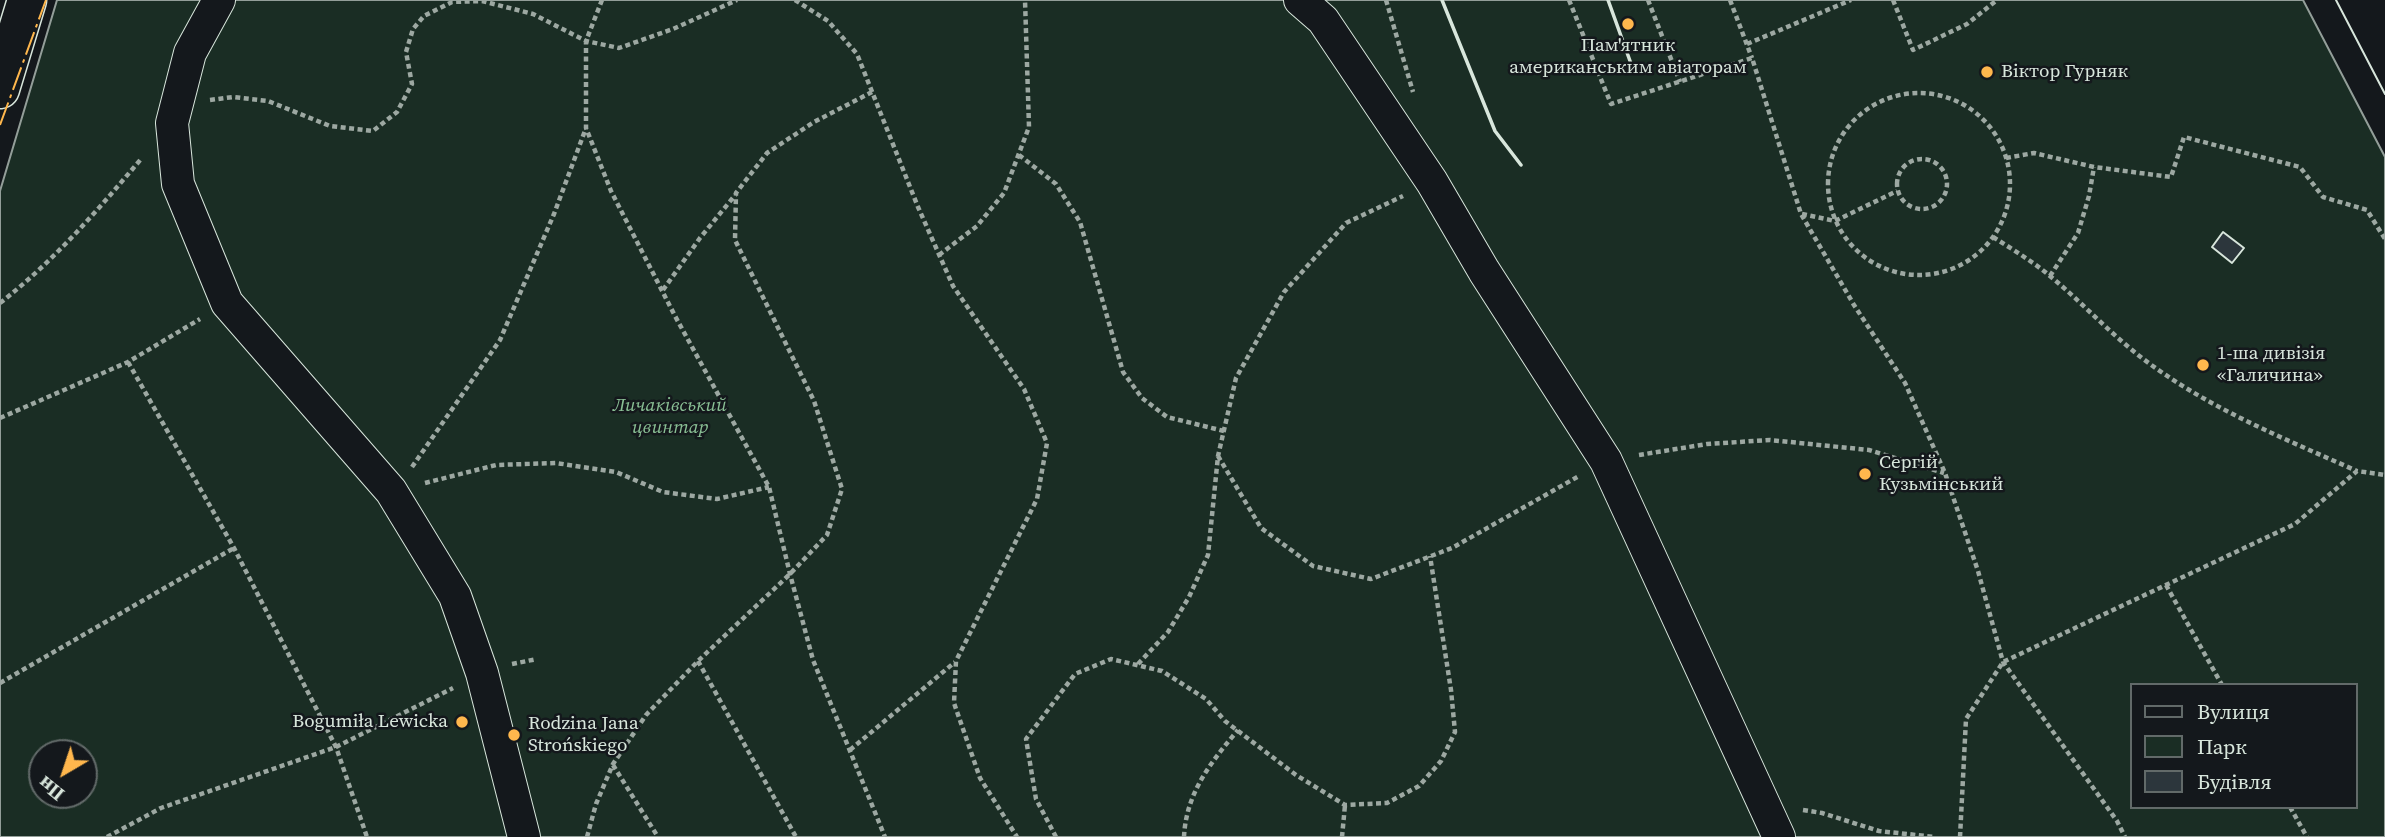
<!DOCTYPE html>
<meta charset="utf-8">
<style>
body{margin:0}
#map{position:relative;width:2385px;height:837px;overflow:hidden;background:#14181c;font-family:"Source Serif 4",serif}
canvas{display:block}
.legend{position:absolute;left:2130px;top:683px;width:228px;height:126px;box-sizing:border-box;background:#14181c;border:2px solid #626a69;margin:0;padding:9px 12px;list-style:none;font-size:21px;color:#d8e6dc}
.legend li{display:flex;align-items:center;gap:14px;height:35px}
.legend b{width:35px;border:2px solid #626a69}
.north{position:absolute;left:28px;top:739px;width:70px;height:70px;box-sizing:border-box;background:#14181c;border:2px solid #626a69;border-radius:50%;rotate:219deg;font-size:19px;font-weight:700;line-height:28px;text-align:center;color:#d8e6dc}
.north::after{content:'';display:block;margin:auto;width:24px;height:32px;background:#ffb74d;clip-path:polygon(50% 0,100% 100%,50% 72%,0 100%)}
</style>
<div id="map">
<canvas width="2385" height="837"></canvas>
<ul class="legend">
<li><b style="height:9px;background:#14181c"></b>Вулиця</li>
<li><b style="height:19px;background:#1a2d24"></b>Парк</li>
<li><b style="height:19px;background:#2c363c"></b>Будівля</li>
</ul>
<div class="north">Пн</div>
</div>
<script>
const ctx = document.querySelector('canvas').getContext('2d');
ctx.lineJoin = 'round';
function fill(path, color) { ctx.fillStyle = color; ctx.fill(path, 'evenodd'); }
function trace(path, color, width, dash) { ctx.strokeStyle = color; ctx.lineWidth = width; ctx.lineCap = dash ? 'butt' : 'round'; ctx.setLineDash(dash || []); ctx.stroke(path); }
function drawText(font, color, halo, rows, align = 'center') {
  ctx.font = font + ' "Source Serif 4",serif'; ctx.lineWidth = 5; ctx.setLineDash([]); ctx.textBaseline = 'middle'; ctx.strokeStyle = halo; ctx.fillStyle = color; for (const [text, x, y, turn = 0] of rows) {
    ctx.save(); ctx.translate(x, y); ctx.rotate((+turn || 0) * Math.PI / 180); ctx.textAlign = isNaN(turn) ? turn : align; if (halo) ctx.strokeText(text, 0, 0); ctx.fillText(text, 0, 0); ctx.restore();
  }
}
const green = new Path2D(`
 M57,0H2303L2385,157V837H0V191ZM2131,685H2355V807H2131ZM42,753H84V795H42Z`);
fill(green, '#1a2d24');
trace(green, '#939e99', 2);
const building = new Path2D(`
 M2223,232L2244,248L2232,263L2212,247Z`);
fill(building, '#2c363c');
trace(building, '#d8e6dc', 2);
const street = new Path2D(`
 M219,0L190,53L172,123L178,184L227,303L391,491L455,596L482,673L524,837
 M1300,0L1323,20L1432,182L1484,271L1606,461L1779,837`);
const secondary = new Path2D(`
 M0,89L27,0`);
trace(street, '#d8e6dc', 34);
trace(secondary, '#d8e6dc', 41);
trace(new Path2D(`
 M602,0L586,41V128L611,191L675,316L769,487L790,574L813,660L885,837
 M795,0L828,21L857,54L918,207L953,286L1024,389L1047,443L1037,499L956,661L954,703L980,778L1017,837
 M1386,0L1413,92
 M1569,0L1611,104L1752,58L1801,214L1854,305L1905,383L1945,473L1978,571L2003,662L2117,821L2125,837
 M1648,0L1680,82
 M1730,0L1752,58
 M1893,0L1913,50L1967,24L1997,0
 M1747,44L1851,0
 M1828 184a91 91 0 1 1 182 0a91 91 0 1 1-182 0Z
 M210,100L233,97L268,101L330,126L373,131L397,112L412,84L406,52L413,29L424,16L452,2L482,1L533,14L586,41L619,48L673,29L737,0
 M1019,155L1056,184L1080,222L1123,372L1142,398L1167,417L1224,431
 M2006,158L2034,153L2094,167L2171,177L2184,137L2300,167L2323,197L2367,210L2385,239
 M1897 184a25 25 0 1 1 50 0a25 25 0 1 1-50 0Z
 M1802,214L1835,221L1897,191
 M1993,237C2012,249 2032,261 2050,276C2084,304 2114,338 2150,364C2213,410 2285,439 2357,471
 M939,255L977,226L1004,193L1029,127L1025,0
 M2050,276L2078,233L2089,196L2094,167
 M663,290L700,238L736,194
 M0,303C54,261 97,211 141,159
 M128,362L234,548L336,747L367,837
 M0,418L128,362L200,319
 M1639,455L1707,444L1770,440L1869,450L1944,473
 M1218,456L1261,528L1313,566L1371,579L1452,548L1579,476
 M412,467L500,340L554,214L586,128
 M425,483L496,465L556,463L616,472L663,492L717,499L769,487
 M2166,585L2222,685
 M698,661L796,837
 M512,664L537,659
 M1138,664L1168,632L1189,597L1208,555L1218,456L1236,378L1284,292L1346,223L1403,196
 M0,683L234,548
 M850,750L955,662
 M613,765L658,837
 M2290,807L2307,837
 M1803,810L1822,813L1879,831L1935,837
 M107,837L161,808L336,747L453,688
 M587,837L596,804L613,764L646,715L698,661L790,574L827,535L842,489L814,401L735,240L736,193L767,153L814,122L872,92
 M1056,837L1036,799L1026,739L1075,674L1111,659L1162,671L1206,699L1225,721L1296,775L1345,805L1387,803L1419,786L1441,761L1455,732L1451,690L1430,556
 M1184,837C1186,793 1211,762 1238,730
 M1342,837L1345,805
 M1960,837L1966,719L2003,662L2295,524L2357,471L2385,475`), '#9da8a2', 4.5, [5, 3.5]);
trace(street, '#14181c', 32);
trace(secondary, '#14181c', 38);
trace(new Path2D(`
 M2336,0L2385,94`), '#d8e6dc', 2);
trace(new Path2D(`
 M1442,0L1495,131L1521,165
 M1608,0L1634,72`), '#d8e6dc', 3.5);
trace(new Path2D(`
 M0,125L46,0`), '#ffb74d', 2, [24, 5, 3.5, 5]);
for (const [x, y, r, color] of [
 [1628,24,7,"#ffb74d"],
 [1987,72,7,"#ffb74d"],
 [2203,365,7,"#ffb74d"],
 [1865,474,7,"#ffb74d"],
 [462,722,7,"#ffb74d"],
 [514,735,7,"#ffb74d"]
]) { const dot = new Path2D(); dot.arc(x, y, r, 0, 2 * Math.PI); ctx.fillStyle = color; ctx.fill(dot); trace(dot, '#14181c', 2.5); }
drawText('19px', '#d8e6dc', '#14181c', [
 ["Пам'ятник",1628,46,"center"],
 ["американським авіаторам",1628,68,"center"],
 ["Віктор Гурняк",2001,72],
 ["1-ша дивізія",2217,354],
 ["«Галичина»",2217,376],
 ["Сергій",1879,463],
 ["Кузьмінський",1879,485],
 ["Bogumiła Lewicka",448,722,"right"],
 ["Rodzina Jana",528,724],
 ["Strońskiego",528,746]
], 'left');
drawText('italic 19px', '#8ac095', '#14181c', [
 ["Личаківський",670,406],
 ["цвинтар",670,428]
]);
</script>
